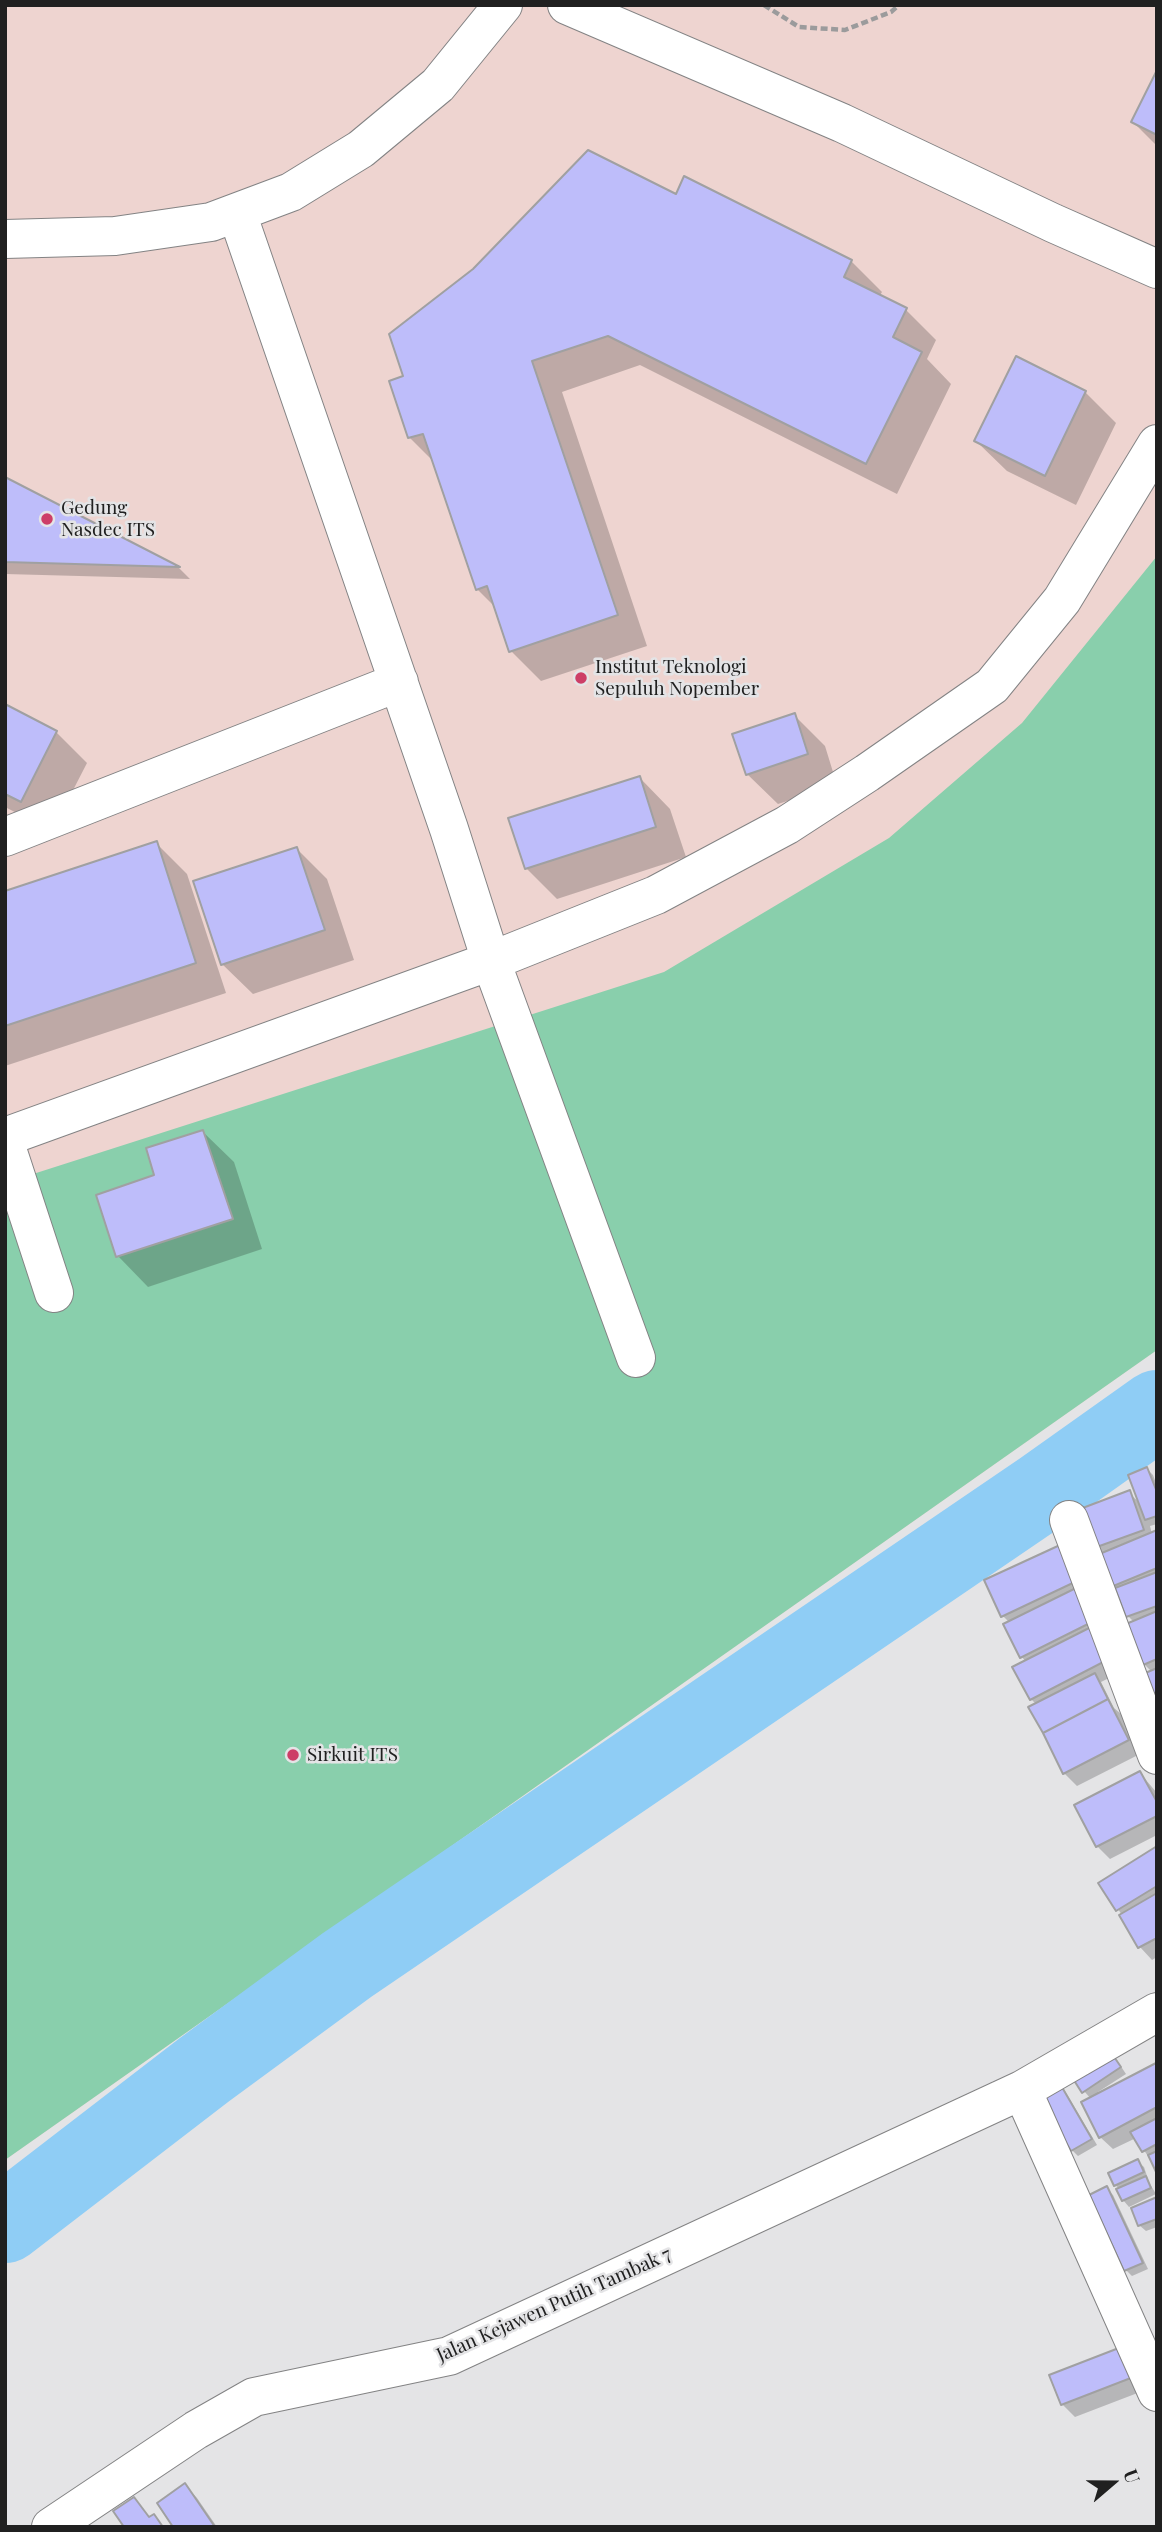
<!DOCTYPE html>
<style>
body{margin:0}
#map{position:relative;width:1162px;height:2532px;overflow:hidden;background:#e4e4e6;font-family:"Playfair Display",serif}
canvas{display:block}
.frame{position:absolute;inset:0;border:7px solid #202020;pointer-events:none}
.north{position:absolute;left:1078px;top:2448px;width:70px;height:70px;-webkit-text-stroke:5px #e4e4e6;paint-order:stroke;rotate:70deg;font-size:19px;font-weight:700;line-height:28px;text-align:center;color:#202020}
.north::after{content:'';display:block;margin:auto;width:24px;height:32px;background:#202020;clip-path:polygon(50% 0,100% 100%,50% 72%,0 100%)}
</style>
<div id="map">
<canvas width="1162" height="2532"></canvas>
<div class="frame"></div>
<div class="north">U</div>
</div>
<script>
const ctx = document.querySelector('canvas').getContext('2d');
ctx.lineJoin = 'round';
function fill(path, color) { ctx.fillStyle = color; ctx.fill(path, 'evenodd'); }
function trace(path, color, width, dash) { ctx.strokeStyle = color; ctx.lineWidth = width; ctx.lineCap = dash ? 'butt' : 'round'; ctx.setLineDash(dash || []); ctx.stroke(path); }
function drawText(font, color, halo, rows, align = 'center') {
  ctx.font = font + ' "Playfair Display",serif'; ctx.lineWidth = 5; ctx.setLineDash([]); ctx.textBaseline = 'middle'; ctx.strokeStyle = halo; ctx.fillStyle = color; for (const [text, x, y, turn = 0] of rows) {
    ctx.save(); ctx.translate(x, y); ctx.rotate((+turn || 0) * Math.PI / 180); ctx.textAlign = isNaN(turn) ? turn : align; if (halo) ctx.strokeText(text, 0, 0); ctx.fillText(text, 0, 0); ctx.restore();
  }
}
fill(new Path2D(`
 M5,5H1157V1350L5,2160Z`), '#eed4d0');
fill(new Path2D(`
 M1157,556V1350L5,2160V1183L664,972L889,838L1022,723Z`), '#89cfac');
fill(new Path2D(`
 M1157,74V146L1133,122Z
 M685,178L851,261L882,292L879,297L906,310L936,340L927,359L951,384L897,494L640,365L562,392L647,646L541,681L511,651L496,608L477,589L434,462L409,437L405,377L677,196Z
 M1085,392L1116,423L1076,505L1007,471L976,441Z
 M5,479L179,568L190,579L5,574Z
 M5,706L56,732L87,763L52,831L5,807Z
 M794,715L825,746L837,785L778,804L747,774Z
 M640,778L670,809L686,857L557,899L526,868Z
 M156,843L187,874L226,993L5,1066V893Z
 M297,849L327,879L354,960L253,994L222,964Z
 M203,1132L234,1162L262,1249L148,1287L118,1256L156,1176Z
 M1147,1469L1153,1475L1157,1486V1524L1150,1526L1152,1534L1157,1532V1700L1152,1672L1144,1664L1134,1622L1128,1616L1118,1592L1112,1586L1096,1547L1129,1493L1140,1503Z
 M1060,1547L1123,1671L1101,1682L1114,1708L1121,1714L1140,1754L1077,1786L1064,1773L1037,1705L1031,1699L1026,1662L1022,1657L1005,1625L1010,1623L1003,1616L986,1581Z
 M1140,1773L1157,1793V1835L1110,1859L1097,1846L1077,1806Z
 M1157,1848V1957L1152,1960L1140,1947L1122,1915L1100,1883Z
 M1114,2056L1126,2074L1098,2092L1099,2094L1155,2065L1157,2066V2170L1136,2138L1113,2149L1100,2137L1091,2099L1084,2091Z
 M1059,2084L1065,2091L1097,2145L1078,2156L1072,2150Z
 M1137,2161L1144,2167L1148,2179H1147L1156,2194L1129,2207L1123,2200L1118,2190L1120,2189L1115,2185Z
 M1107,2189L1113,2195L1148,2269L1132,2276L1126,2270Z
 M1157,2199V2227L1146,2231L1139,2225Z
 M1124,2348L1148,2389L1075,2417L1062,2404Z
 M185,2485L197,2498L217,2527H175Z`), '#0003');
trace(new Path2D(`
 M5,2223L204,2070L347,1965L1043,1491L1157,1410`), '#8fcdf5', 80);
const building = new Path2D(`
 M1157,70V135L1131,122Z
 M588,150L676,194L684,176L852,260L844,277L907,308L893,337L922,352L866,464L608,336L532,361L618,615L509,652L487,586L476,590L423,434L408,438L389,381L403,376L389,334L473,269Z
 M1016,356L1086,391L1045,476L974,441Z
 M5,477L180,567L5,562Z
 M5,704L57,731L21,802L5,794Z
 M795,713L808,754L746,775L732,734Z
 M640,776L656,827L525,869L508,818Z
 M157,841L196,963L5,1026V891Z
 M297,847L325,930L221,965L193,881Z
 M203,1130L233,1219L116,1257L96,1195L154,1175L146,1148Z
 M1147,1467L1157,1492V1516L1145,1520L1128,1475Z
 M1130,1490L1144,1530L1094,1548L1080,1509Z
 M1157,1530V1568L1111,1587L1097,1555Z
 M1060,1545L1077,1581L1001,1617L984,1580Z
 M1157,1572V1606L1126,1617L1115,1588Z
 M1078,1587L1094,1621L1020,1658L1003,1624Z
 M1157,1611V1659L1143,1665L1126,1624Z
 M1095,1625L1111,1658L1030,1700L1012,1667Z
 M1157,1668V1700L1143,1674Z
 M1095,1673L1108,1699L1043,1733L1028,1707Z
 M1108,1699L1129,1740L1063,1774L1043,1733Z
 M1140,1771L1157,1802V1816L1096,1847L1074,1805Z
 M1157,1846V1886L1116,1911L1098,1883Z
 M1157,1893V1938L1138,1948L1119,1915Z
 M1108,2048L1121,2067L1082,2093L1070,2074Z
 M1156,2063L1157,2107L1099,2138L1081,2102Z
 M1059,2082L1092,2139L1071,2151L1037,2095Z
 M1157,2118V2144L1142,2152L1130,2132Z
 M1157,2151V2174L1148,2155Z
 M1138,2159L1144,2172L1114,2186L1108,2173Z
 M1146,2176L1151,2188L1122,2201L1116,2189Z
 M1107,2186L1143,2263L1124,2271L1089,2195Z
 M1157,2197V2219L1138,2226L1131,2208Z
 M1124,2346L1136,2376L1061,2405L1049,2375Z
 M185,2483L215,2527H173L157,2503Z
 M134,2497L149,2517L154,2514L163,2527H124L113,2511Z`);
fill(building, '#bebdfa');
trace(building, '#a0a0a1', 2);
const minor = new Path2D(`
 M567,5L842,123L1053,223L1157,269
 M237,213L449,829L491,961L636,1358
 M5,239L115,236L211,222L291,192L361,149L438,85L503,5
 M5,837L399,682
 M5,1137L491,961L656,895L787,825L867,773L992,686L1062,600L1157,444
 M5,1143L54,1293
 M1069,1520L1157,1755
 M1022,2090L1157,2392
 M51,2527L196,2430L254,2397L449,2356L1022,2090L1157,2012`);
trace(minor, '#838384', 40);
trace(new Path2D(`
 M764,5L799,27L845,30L891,12L899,5`), '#9b9b9c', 4.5, [7, 3.5]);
trace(minor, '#fff', 38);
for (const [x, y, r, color] of [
 [47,519,7,"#cd3e67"],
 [581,678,7,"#cd3e67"],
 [293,1755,7,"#cd3e67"]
]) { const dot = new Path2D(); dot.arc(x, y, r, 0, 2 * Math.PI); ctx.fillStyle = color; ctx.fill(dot); trace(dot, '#e4e4e6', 2.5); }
drawText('19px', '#202020', '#e4e4e6', [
 ["Gedung",61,508],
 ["Nasdec ITS",61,530],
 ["Institut Teknologi",595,667],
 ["Sepuluh Nopember",595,689],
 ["Sirkuit ITS",307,1755]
], 'left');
drawText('19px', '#202020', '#e4e4e6', [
 ["Jalan Kejawen Putih Tambak 7",554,2305,-24]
]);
</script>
